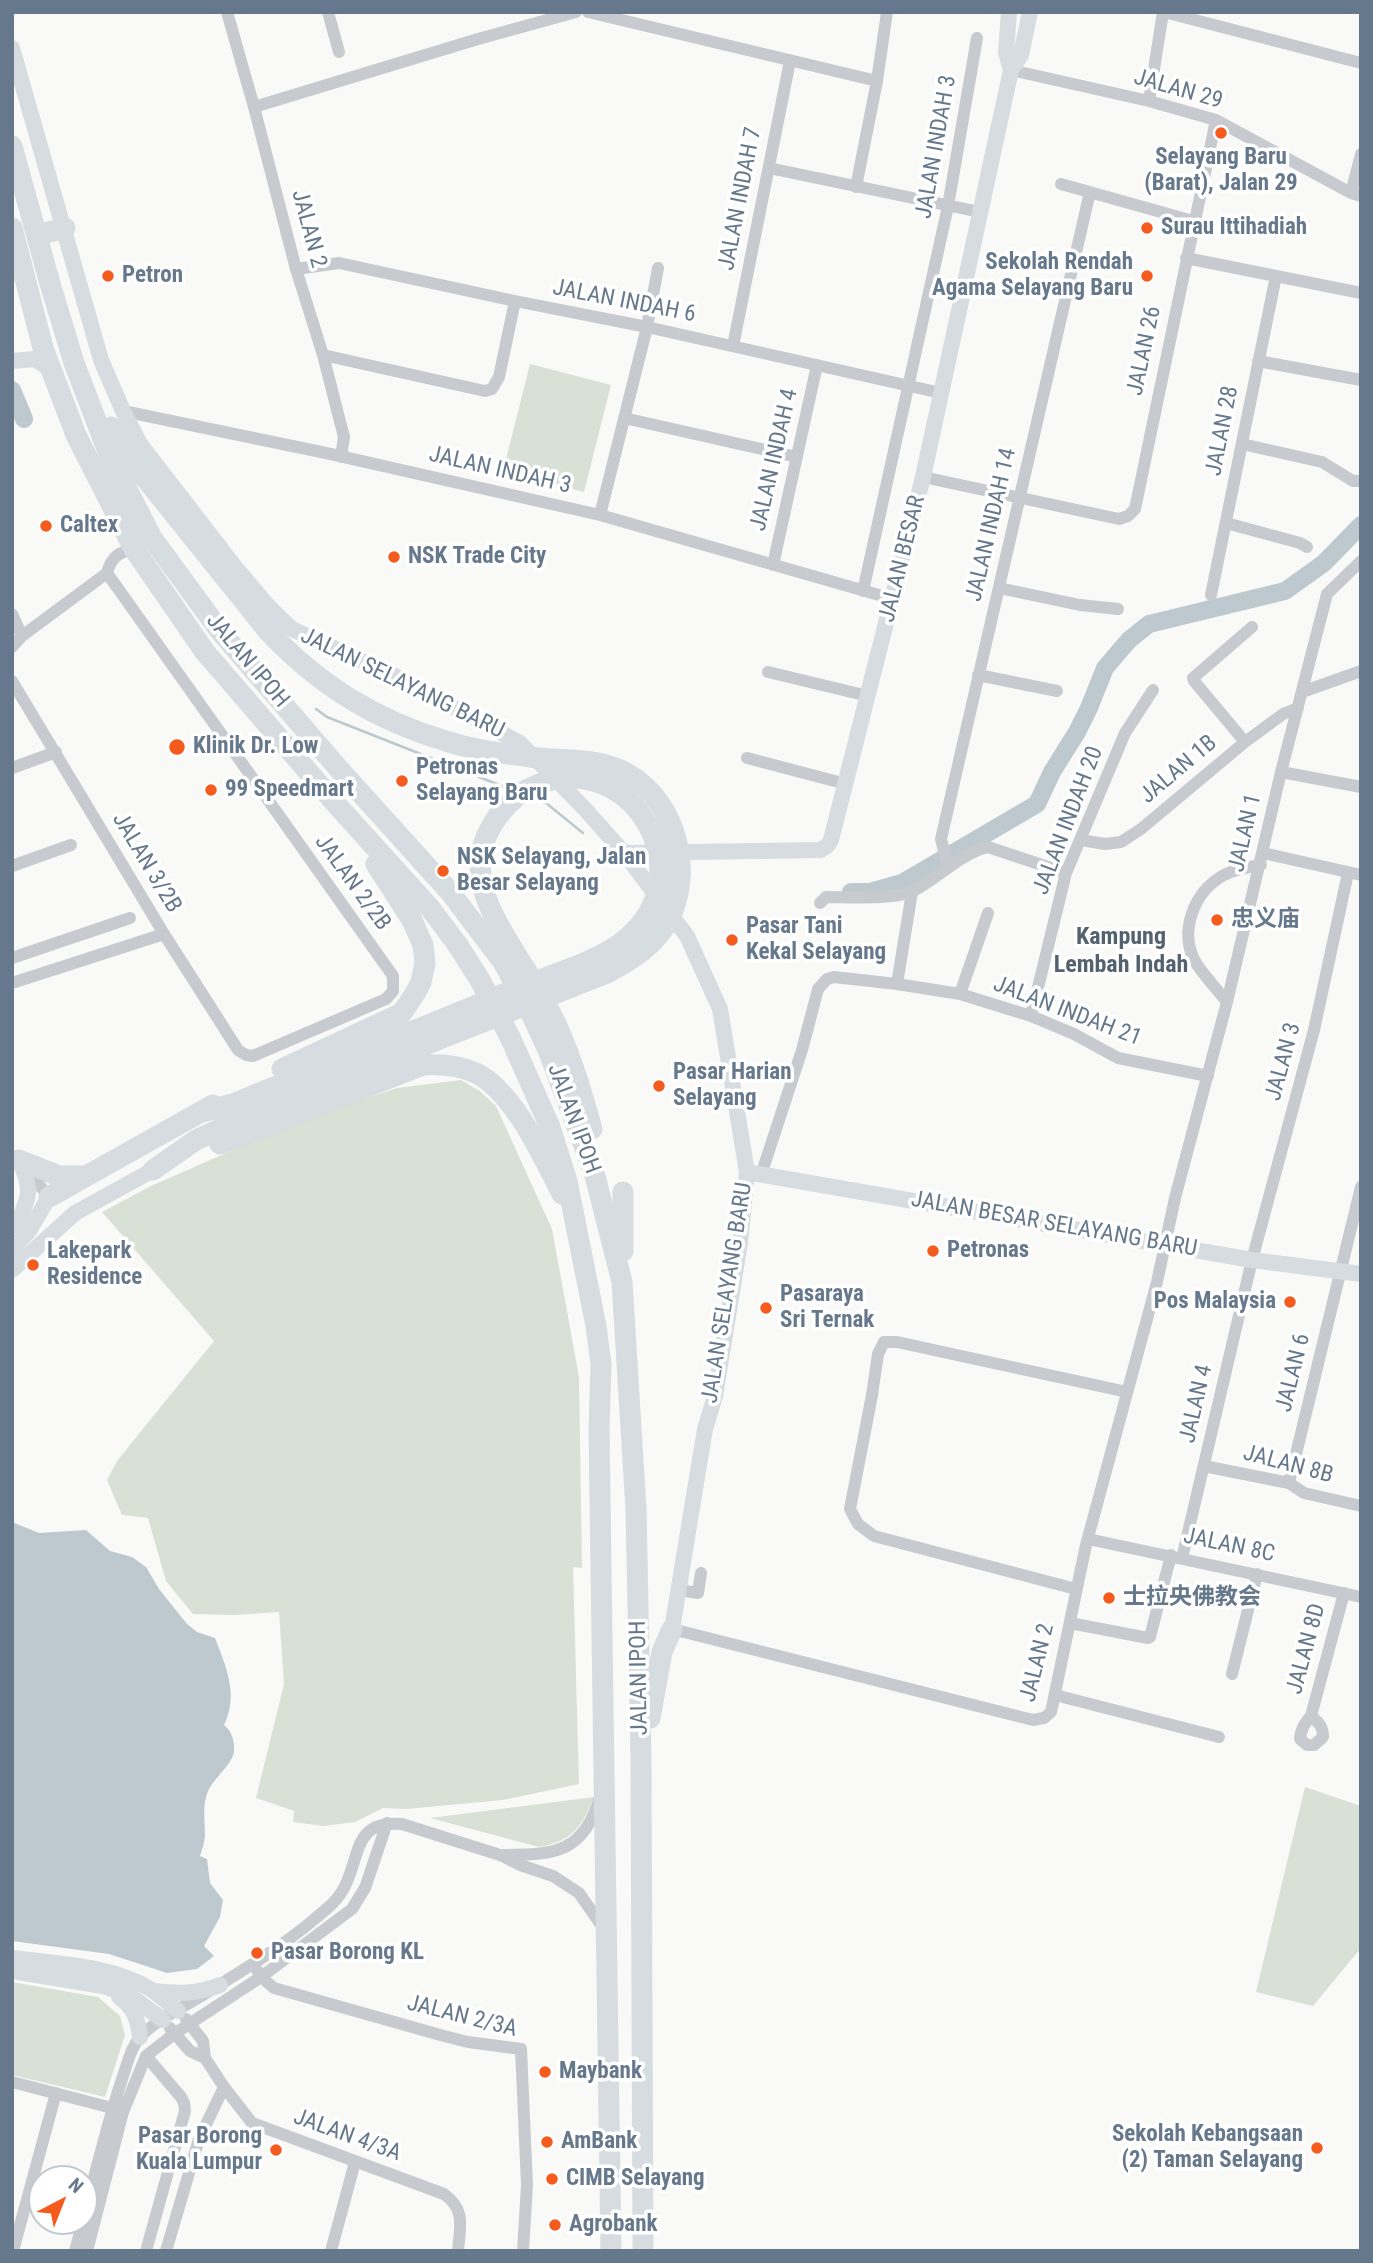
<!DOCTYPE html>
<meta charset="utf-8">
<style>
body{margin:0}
#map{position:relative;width:1373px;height:2263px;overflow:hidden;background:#f9faf7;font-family:"Roboto Condensed",sans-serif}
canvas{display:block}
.frame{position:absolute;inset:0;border:14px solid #66788b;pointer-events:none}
.north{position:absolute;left:28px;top:2165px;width:70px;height:70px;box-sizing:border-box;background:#fff;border:2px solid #c2c9d1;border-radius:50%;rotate:42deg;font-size:19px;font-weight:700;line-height:28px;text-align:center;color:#66788b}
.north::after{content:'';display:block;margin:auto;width:24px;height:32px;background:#f45b1d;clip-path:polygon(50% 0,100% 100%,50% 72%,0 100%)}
</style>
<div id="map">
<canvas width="1373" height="2263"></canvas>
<div class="frame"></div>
<div class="north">N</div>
</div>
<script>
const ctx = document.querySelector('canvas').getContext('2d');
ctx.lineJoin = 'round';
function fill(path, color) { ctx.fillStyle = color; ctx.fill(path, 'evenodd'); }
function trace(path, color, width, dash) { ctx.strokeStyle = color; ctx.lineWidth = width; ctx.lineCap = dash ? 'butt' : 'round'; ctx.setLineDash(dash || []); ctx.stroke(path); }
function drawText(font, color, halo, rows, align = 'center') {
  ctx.font = font + ' "Roboto Condensed","Noto Sans SC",sans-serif'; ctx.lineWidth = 7; ctx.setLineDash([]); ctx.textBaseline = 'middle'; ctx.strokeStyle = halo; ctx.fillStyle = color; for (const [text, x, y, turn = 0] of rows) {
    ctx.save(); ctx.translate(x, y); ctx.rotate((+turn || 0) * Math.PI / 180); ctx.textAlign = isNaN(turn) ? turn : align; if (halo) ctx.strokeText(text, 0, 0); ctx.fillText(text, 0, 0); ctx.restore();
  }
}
fill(new Path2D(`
 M530,364L611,385L584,492L503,471Z
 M461,1080L480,1091L496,1106L552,1229L579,1377L582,1568L573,1567L579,1784L503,1800L406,1809L383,1808L355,1822L323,1826L293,1822L294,1811L256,1798L284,1684L279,1612L234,1615L193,1614L166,1581L148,1518L122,1515L107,1480L117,1461L214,1341L102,1212L153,1185L311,1116L397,1088Z
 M1305,1787L1361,1806V1948L1313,2006L1256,1992Z
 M594,1797C583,1826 571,1842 539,1847L430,1818Z
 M12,1982L98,1997L120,2016L125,2035L105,2097L12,2075Z`), '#d9e0d6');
fill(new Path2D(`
 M12,1522L39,1533L86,1530L110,1551L132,1557L146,1567L159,1589L187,1624L197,1632L215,1638C226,1667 239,1695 224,1725C231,1730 235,1741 234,1750C234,1763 214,1778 208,1791C202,1806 205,1819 205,1835C205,1842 202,1849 200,1856L207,1859L210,1883L223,1900L220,1917L204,1946L214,1956L197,1969L167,1973L109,1954L12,1941Z`), '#bdc9cf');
trace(new Path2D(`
 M316,709L327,717L512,790
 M532,798L546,803L583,833`), '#bdc9cf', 2.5);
trace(new Path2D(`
 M12,390L24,419
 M851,892H870L902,883L1037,804L1052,772L1077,732L1089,708L1105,668L1129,640L1149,624L1285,591L1324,563L1361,525`), '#bdc9cf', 18);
trace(new Path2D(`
 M227,12L254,107L296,269L323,355L344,437L341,457
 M328,12L339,52
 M588,12L877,81
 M1164,12L1361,63
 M1011,70L1149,101L1216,120L1351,193L1361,196
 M1149,101L1163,12
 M254,107L478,39L576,12
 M769,168L980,212
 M1061,184L1193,221
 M856,187L877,81L887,12
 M1351,193L1361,154
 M1186,258L1361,293
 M296,269L339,263L515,301L647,327L941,393
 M733,346L790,61
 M323,355L485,391L492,389L499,377L515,301
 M1258,361L1361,380
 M123,411L326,453L600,515L893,599
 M624,418L797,457
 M1242,444L1322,462L1353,481H1361
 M923,477L1119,519L1128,516L1135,509L1216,120
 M600,515L647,327L658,268
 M1226,523L1300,543L1307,547
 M773,565L817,365
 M107,573C111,557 119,552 134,549
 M999,588L1080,605L1118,609
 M863,591L948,206L977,38
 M1211,595L1276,276
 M12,614L22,636
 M12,647L22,636L107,573
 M768,672L868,696
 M978,675L1057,691
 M12,681L164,934L238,1050L246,1055L253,1056L386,999L393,991V976L107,573
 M1302,692L1361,671
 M1245,742L1194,681L1193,678L1252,627
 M747,758L846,784
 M12,768L56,752
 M1281,772L1361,787
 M1081,840L1105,844L1121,842L1141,829L1245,742L1283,714L1298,708
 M1263,853L1361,875
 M12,866L71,845
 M948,867L941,839L1090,192
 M820,903L826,897C848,897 896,900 913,891C939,878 959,854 988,847L1066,873
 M12,958L130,918
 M12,983L164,934
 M897,984L912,892
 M960,994L988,913
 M1227,1002C1217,989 1205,977 1196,963C1178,932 1194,891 1224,875C1235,869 1248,867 1261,865
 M1031,1016L1066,873L1125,733L1153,690
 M24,1166L49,1197
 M761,1175L802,1050L818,989L827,979L834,977L897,984L960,994L1031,1016L1074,1034L1118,1058L1208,1076
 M1204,1466L1289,1483L1304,1493L1361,1506
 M1289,1483L1361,1187
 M1088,1539L1361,1597
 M1182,1558L1252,1260L1314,1030L1348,873
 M1076,1589L874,1536L858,1524L850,1509L872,1395L878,1354L884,1342H897L1127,1392
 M679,1590L698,1593L701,1573
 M1070,1623L1148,1638L1150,1637L1171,1555
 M672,1629L1033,1720L1044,1718L1051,1712L1086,1545L1157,1282L1175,1198L1227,1002L1281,772L1327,594L1361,561
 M1232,1674L1257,1574
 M1055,1695L1219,1737
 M1311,1716C1319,1723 1323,1726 1323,1737L1314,1745H1307L1300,1739C1301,1729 1304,1724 1311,1716L1344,1593
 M504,1855C554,1855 584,1853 600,1797
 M257,1970L261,1977L274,1988L444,2036L468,2042L521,2049L527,2185L523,2251
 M186,2019L203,2041L205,2058
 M170,2028L190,2051L205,2058L224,2087L252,2123L444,2194C466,2210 460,2226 458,2251
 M12,2082L112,2108
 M84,2217C96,2171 107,2124 122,2079C127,2066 129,2051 138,2040C151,2022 184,2007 203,1995C242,1971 282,1947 317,1917C328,1908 339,1899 345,1886C361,1853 354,1820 402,1824L500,1855L520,1865L553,1876L579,1893L604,1929
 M13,2251L56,2093
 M75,2251L83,2221
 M87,2251L123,2112L146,2056L174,2034L261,1977L352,1909L365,1888L387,1823
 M146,2251L185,2111L184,2103L181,2097L146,2056
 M166,2251L199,2139L224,2087
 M331,2251L355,2162`), '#c7cbcf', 12);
trace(new Path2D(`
 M1009,12L1006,53L1011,70
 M12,48L101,360L123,411L140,444L235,567L268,606L292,629L397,677L520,743L584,808L624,853L687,936L720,1009L747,1172L740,1243L715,1396L705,1429L672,1629
 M12,361L35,359L51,370
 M624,853L821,850L828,845L831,840L923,477L1011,70L1021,55L1030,12
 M747,1172L1252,1260L1361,1274
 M16,1226C30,1195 33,1191 19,1160
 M12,1249L29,1231L49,1197
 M12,1270L75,1213L153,1170
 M12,1958C58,1964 111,1965 152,1990C161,1996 169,2004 178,2011
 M12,1971L103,1986L129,1995L163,2020
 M154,1991C178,1994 197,1994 220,1985
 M119,1997C134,2007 138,2020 140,2037`), '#d6dce0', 16);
trace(new Path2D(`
 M12,146L49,280L74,363L109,454L152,538L220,631L338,768L450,892L503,962L530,1011L548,1050L594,1172L622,1282L636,1509L641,1758L643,2251
 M12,228L43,348L76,435L134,549L205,652L336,804L430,908L457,944L480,980L510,1037L550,1127L567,1181L596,1326L601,1364L599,1430L611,2251
 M37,235L65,228
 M111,427L134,464L268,631C319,685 375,720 446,741C473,750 502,753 530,757C563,762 598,756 628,774C677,802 695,874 667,923C653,947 631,960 607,973L270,1106L196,1140L153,1170
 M282,1069L402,1013L416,992L421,982L425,963L423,945L412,920L376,864
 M202,1112L233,1104C328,1065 423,1028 518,988C550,975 600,961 626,939C709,870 625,739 528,789C512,798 500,811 491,827C463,875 495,919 520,961C531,977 541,995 550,1012C569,1048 581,1090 592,1129
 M220,1144L423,1065C441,1064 459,1065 476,1073C514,1092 543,1157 562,1194
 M19,1160L59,1176H84
 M49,1197L213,1105
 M623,1251V1192
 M650,1718L662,1652L672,1629`), '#d6dce0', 21);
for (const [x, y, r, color] of [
 [1221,133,7,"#f45b1d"],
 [1147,228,7,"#f45b1d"],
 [108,276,7,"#f45b1d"],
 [1147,276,7,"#f45b1d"],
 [46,526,7,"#f45b1d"],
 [394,557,7,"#f45b1d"],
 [177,747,9,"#f45b1d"],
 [402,781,7,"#f45b1d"],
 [211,790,7,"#f45b1d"],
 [443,871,7,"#f45b1d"],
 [1217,920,7,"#f45b1d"],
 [732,940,7,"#f45b1d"],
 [659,1086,7,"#f45b1d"],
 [933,1251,7,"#f45b1d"],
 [33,1265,7,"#f45b1d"],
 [1290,1302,7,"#f45b1d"],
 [766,1308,7,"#f45b1d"],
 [1109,1598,7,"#f45b1d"],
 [257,1953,7,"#f45b1d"],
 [545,2072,7,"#f45b1d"],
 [547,2142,7,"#f45b1d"],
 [1317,2148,7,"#f45b1d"],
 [276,2150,7,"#f45b1d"],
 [552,2179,7,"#f45b1d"],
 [555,2225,7,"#f45b1d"]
]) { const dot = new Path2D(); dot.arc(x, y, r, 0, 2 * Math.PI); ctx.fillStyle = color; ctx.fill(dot); trace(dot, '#fff', 2.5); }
drawText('23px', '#66788b', '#fff', [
 ["JALAN 29",1178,90,16],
 ["JALAN INDAH 3",937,147,-80],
 ["JALAN INDAH 7",741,199,-79],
 ["JALAN 2",308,229,75],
 ["JALAN INDAH 6",624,302,11],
 ["JALAN 26",1145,351,-78],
 ["JALAN 28",1223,431,-79],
 ["JALAN INDAH 4",775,460,-77],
 ["JALAN INDAH 3",500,471,13],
 ["JALAN INDAH 14",992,525,-77],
 ["JALAN BESAR",903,559,-76],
 ["JALAN IPOH",247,661,50],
 ["JALAN SELAYANG BARU",402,684,26],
 ["JALAN 1B",1179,770,-40],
 ["JALAN INDAH 20",1069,821,-69],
 ["JALAN 1",1246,833,-77],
 ["JALAN 3/2B",146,863,59],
 ["JALAN 2/2B",352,883,54],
 ["JALAN INDAH 21",1067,1012,21],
 ["JALAN 3",1284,1062,-75],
 ["JALAN IPOH",573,1119,70],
 ["JALAN BESAR SELAYANG BARU",1054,1225,10],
 ["JALAN SELAYANG BARU",728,1293,-81],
 ["JALAN 6",1294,1373,-76],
 ["JALAN 4",1197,1404,-77],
 ["JALAN 8B",1288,1465,15],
 ["JALAN 8C",1229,1546,12],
 ["JALAN 8D",1307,1649,-75],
 ["JALAN 2",1038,1663,-76],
 ["JALAN IPOH",640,1678,-91],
 ["JALAN 2/3A",462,2017,14],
 ["JALAN 4/3A",347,2136,20]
]);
drawText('bold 23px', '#66788b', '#fff', [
 ["Selayang Baru",1221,158,"center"],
 ["(Barat), Jalan 29",1221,184,"center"],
 ["Surau Ittihadiah",1161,228],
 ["Sekolah Rendah",1133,263,"right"],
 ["Agama Selayang Baru",1133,289,"right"],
 ["Petron",122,276],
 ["Caltex",60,526],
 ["NSK Trade City",408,557],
 ["Klinik Dr. Low",193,747],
 ["Petronas",416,768],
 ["Selayang Baru",416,794],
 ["99 Speedmart",225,790],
 ["NSK Selayang, Jalan",457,858],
 ["Besar Selayang",457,884],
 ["忠义庙",1231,920],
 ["Pasar Tani",746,927],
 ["Kekal Selayang",746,953],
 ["Pasar Harian",673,1073],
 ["Selayang",673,1099],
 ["Petronas",947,1251],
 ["Lakepark",47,1252],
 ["Residence",47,1278],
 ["Pasaraya",780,1295],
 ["Sri Ternak",780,1321],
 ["Pos Malaysia",1276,1302,"right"],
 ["士拉央佛教会",1123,1598],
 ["Pasar Borong KL",271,1953],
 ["Maybank",559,2072],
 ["Sekolah Kebangsaan",1303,2135,"right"],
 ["(2) Taman Selayang",1303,2161,"right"],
 ["Pasar Borong",262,2137,"right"],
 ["Kuala Lumpur",262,2163,"right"],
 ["AmBank",561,2142],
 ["CIMB Selayang",566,2179],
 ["Agrobank",569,2225]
], 'left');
drawText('bold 24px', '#54626f', '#fff', [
 ["Kampung",1121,938],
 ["Lembah Indah",1121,966]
]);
</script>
